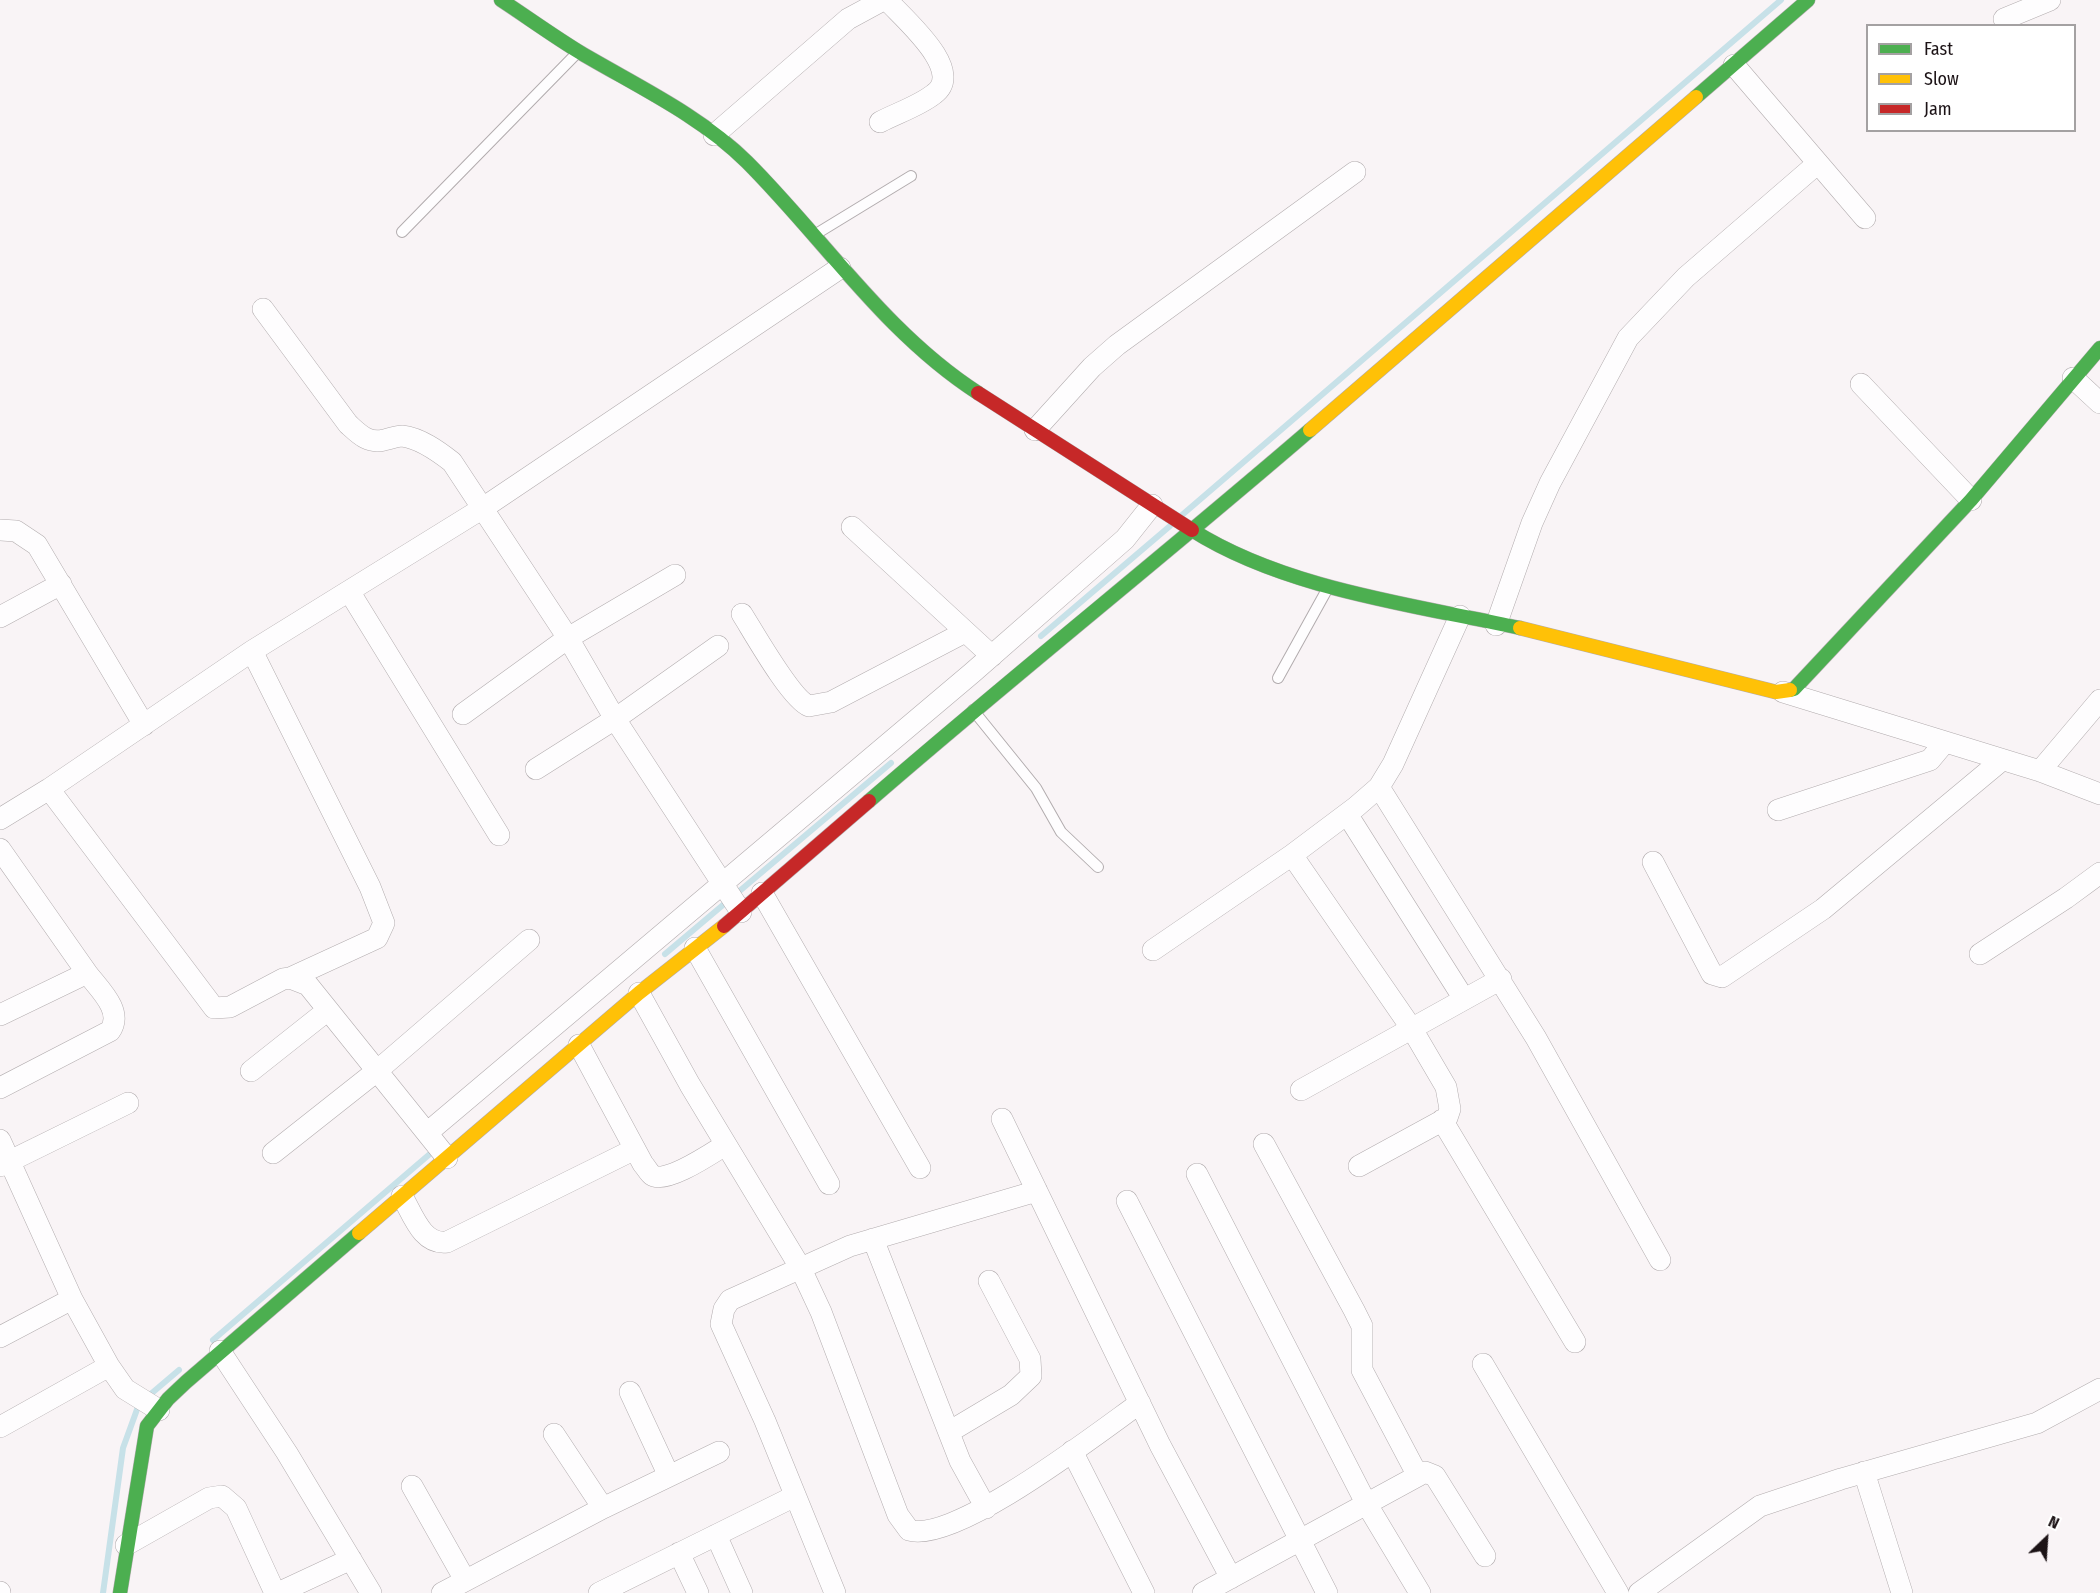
<!DOCTYPE html>
<style>
body{margin:0}
#map{position:relative;width:2100px;height:1593px;overflow:hidden;background:#f9f4f6;font-family:"Fira Sans Condensed",sans-serif}
canvas{display:block}
.legend{position:absolute;left:1866px;top:24px;width:210px;height:108px;box-sizing:border-box;background:#fff;border:2px solid #a4a1a2;margin:0;padding:8px 10px;list-style:none;font-size:18px;color:#1c1316}
.legend li{display:flex;align-items:center;gap:12px;height:30px}
.legend b{width:30px;border:2px solid #a4a1a2}
.north{position:absolute;left:2016px;top:1509px;width:60px;height:60px;-webkit-text-stroke:4px #fff;paint-order:stroke;rotate:25deg;font-size:16px;font-weight:700;line-height:24px;text-align:center;color:#1c1316}
.north::after{content:'';display:block;margin:auto;width:21px;height:27px;background:#1c1316;clip-path:polygon(50% 0,100% 100%,50% 72%,0 100%)}
</style>
<div id="map">
<canvas width="2100" height="1593"></canvas>
<ul class="legend">
<li><b style="height:8px;background:#4caf50"></b>Fast</li>
<li><b style="height:8px;background:#ffc107"></b>Slow</li>
<li><b style="height:8px;background:#c62828"></b>Jam</li>
</ul>
<div class="north">N</div>
</div>
<script>
const ctx = document.querySelector('canvas').getContext('2d');
ctx.lineJoin = 'round';
function trace(path, color, width, dash) { ctx.strokeStyle = color; ctx.lineWidth = width; ctx.lineCap = dash ? 'butt' : 'round'; ctx.setLineDash(dash || []); ctx.stroke(path); }
trace(new Path2D(`
 M1182,515L1781,0
 M1041,636L1170,526
 M665,954L891,763
 M213,1340L431,1153
 M103,1593L123,1448L139,1404L179,1370`), '#c7e1e8', 6);
const lane = new Path2D(`
 M402,232L578,52
 M816,234L911,176
 M1278,678L1329,586
 M973,710L1036,788L1061,832L1098,867`);
const street = new Path2D(`
 M2004,19L2050,0
 M1734,65L1865,218
 M880,122C897,113 919,106 934,94C966,71 904,19 887,0
 M714,135L848,19L883,0
 M263,309L348,424C359,434 368,444 384,440C390,439 396,436 402,436C420,438 438,451 452,462L568,638L615,719L741,912
 M2073,378L2100,403
 M1861,384L1971,500
 M1035,430L1092,367L1117,345L1355,172
 M852,527L992,656
 M0,530L16,531L37,545L144,725
 M349,591L499,835
 M742,614C754,633 791,699 809,706L831,702L965,632
 M0,617L61,584
 M1496,625L1532,523L1550,483L1628,338L1686,277L1818,163
 M252,651L370,887L384,923L377,938L290,978
 M1783,692L2040,771L2100,794
 M463,714L568,638L675,575
 M536,769L615,719L718,646
 M2040,771L2100,700
 M1379,787L1536,1038L1660,1260
 M49,789L214,1008L230,1007L283,979L290,978L308,985L447,1158
 M1778,810L1930,760L1945,742
 M1347,814L1464,999
 M0,819L49,789L252,651L483,508L840,268
 M0,849L87,973L0,1015
 M1292,855L1412,1029L1446,1087L1450,1109L1447,1118L1359,1166
 M1653,862L1712,974L1722,977L1823,909L2002,760
 M762,893L920,1168
 M695,948L829,1184
 M1153,950L1292,855L1356,807L1379,787L1393,764L1460,616
 M1980,954L2066,898L2100,873
 M639,993L690,1085L800,1267L821,1312L898,1515L909,1530C954,1545 1099,1432 1140,1403
 M579,1045L643,1164C646,1167 649,1173 652,1175C665,1185 712,1153 725,1145
 M251,1071L328,1010
 M0,1088L110,1031C124,1011 99,989 87,973
 M1301,1090L1501,979
 M1002,1119L1160,1445L1231,1578
 M1442,1120L1575,1342
 M427,1133L972,673L1125,539L1152,505
 M0,1140L72,1299L109,1366L125,1389L159,1410
 M1264,1144L1354,1310L1362,1326V1370L1418,1476
 M273,1153L378,1070L529,940
 M0,1166L128,1103
 M1197,1174L1366,1503L1420,1593
 M402,1196C413,1215 422,1245 447,1242L635,1149
 M1127,1201L1327,1593
 M873,1239L960,1461L986,1508
 M0,1337L72,1299
 M220,1351L287,1453L371,1593
 M1483,1364L1618,1593
 M630,1392L669,1476
 M0,1427L109,1366
 M949,1432L1011,1395L1031,1376L1030,1359L989,1281
 M554,1434L603,1508
 M1072,1451L1144,1593
 M1864,1472L1902,1593
 M412,1486L465,1580
 M716,1535L742,1593
 M126,1545L209,1498L222,1496L236,1508L275,1593
 M679,1553L698,1593
 M0,1592V1593
 M278,1593L351,1559
 M442,1593L603,1508L719,1452
 M599,1593L795,1496
 M835,1593L765,1421L721,1324L724,1309L730,1300L850,1246L1037,1191
 M1203,1593L1425,1472L1435,1476L1485,1556
 M1639,1593L1760,1506L1841,1479L2037,1423L2100,1389`);
const fast = new Path2D(`
 M501,0C527,17 553,36 581,53C637,86 701,116 747,162C824,239 885,333 978,393
 M1696,97L1808,0
 M1192,530C1285,589 1414,605 1520,628
 M1790,690L1794,689L1971,500L2100,348
 M869,801C1014,675 1164,556 1310,430
 M120,1593L147,1426L168,1399L186,1382L359,1233`);
const slow = new Path2D(`
 M1310,430L1696,97
 M1520,628L1776,692L1790,690
 M359,1233L639,993L724,926`);
const jam = new Path2D(`
 M978,393L1192,530
 M724,926L869,801`);
trace(lane, '#b2acae', 12);
trace(street, '#b2acae', 22);
trace(fast, '#b2acae', 15);
trace(slow, '#b2acae', 15);
trace(jam, '#b2acae', 15);
trace(lane, '#fefdfe', 10);
trace(street, '#fefdfe', 21);
trace(fast, '#4caf50', 14);
trace(slow, '#ffc107', 14);
trace(jam, '#c62828', 14);
</script>
